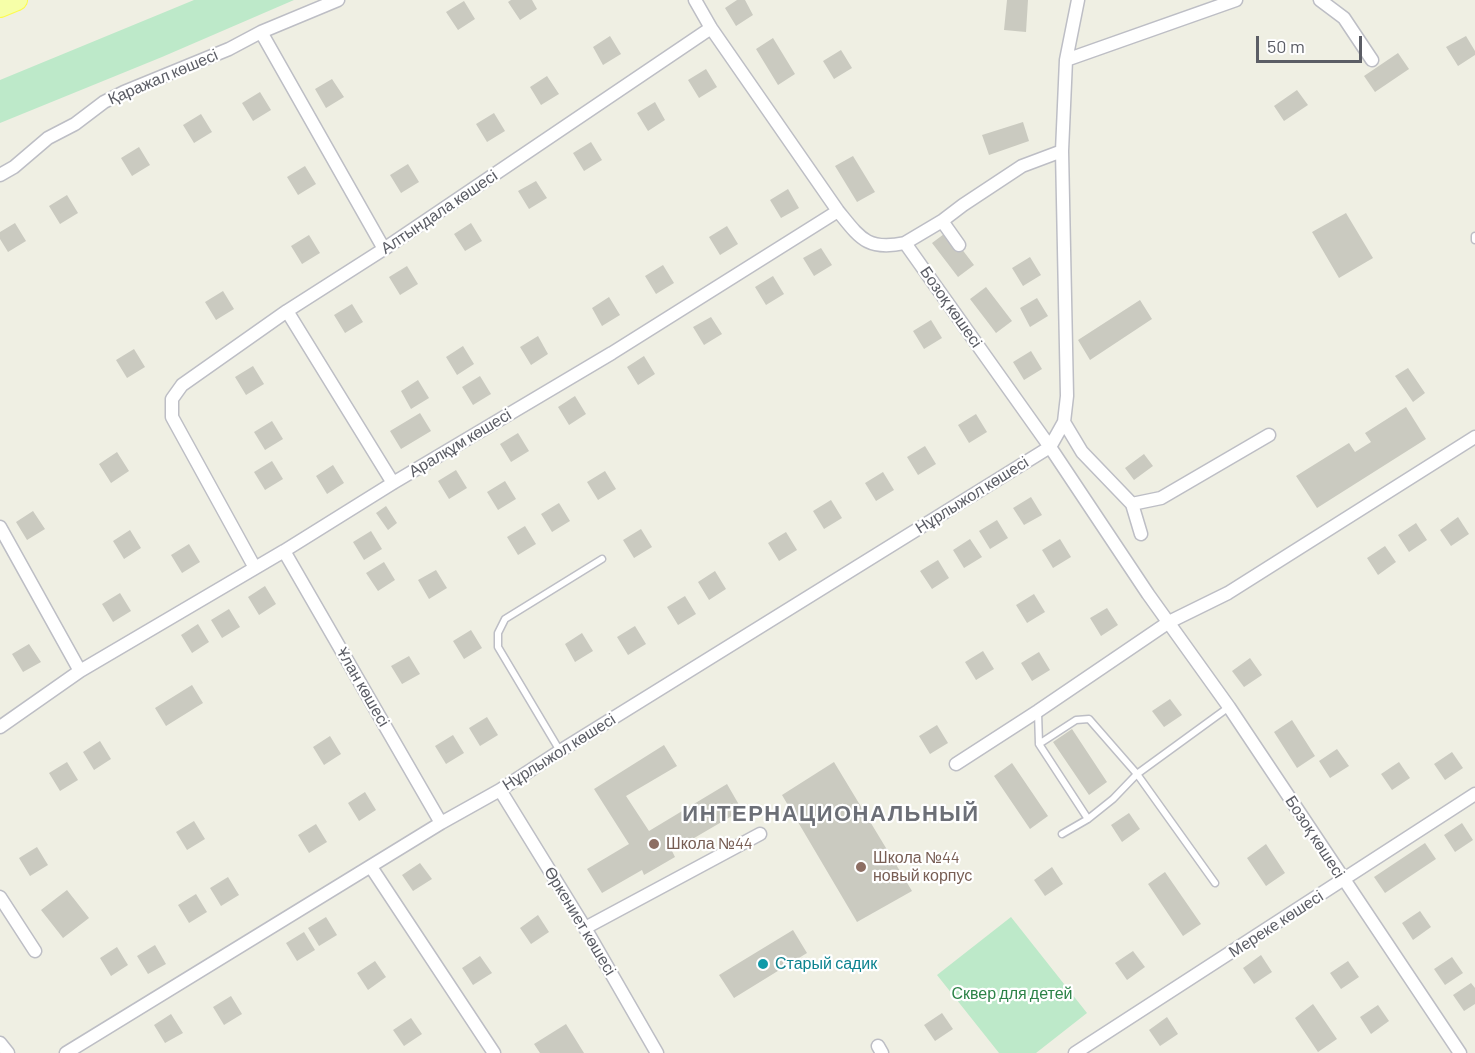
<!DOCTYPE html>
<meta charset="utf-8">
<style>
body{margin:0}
#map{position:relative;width:1475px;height:1053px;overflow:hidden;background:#efefe3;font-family:Barlow,sans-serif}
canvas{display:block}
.scale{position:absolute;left:1256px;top:36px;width:106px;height:27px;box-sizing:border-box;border:3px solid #5b5d65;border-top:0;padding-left:8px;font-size:18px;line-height:21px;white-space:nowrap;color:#5b5d65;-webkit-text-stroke:4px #fff;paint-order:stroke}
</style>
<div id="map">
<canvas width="1475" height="1053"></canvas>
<div class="scale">50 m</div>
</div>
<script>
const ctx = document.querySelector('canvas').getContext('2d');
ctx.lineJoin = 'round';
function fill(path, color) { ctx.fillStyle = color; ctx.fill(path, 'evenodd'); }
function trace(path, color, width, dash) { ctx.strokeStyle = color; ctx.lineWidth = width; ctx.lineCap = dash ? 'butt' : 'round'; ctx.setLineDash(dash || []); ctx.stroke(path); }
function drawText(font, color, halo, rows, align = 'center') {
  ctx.font = font + ' Barlow,sans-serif'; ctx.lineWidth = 4.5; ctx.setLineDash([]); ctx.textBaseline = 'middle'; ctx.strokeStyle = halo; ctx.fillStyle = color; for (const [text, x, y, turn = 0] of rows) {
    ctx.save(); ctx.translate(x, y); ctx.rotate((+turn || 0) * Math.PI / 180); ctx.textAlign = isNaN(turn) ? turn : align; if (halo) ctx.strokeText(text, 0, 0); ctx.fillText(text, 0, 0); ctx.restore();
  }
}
fill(new Path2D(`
 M194,0H294L162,57L0,123V80Z
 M1011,917L1087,1013L1036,1053H999L937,975Z`), '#bde9c9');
fill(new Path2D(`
 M511,0H532L537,9L520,20L508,2Z
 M737,0H745L753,15L736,26L725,8Z
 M1007,0H1028L1026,32L1004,30Z
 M464,1L475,19L458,30L446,12Z
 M610,36L621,54L603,65L593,47Z
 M1466,36L1475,51V55L1458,66L1446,47Z
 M773,38L795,74L778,85L756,49Z
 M841,50L852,68L834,79L823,61Z
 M1398,53L1409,69L1375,92L1364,76Z
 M706,69L717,87L699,98L688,80Z
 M547,76L559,94L541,105L530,87Z
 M332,79L344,97L326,108L315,89Z
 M1297,90L1308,105L1284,121L1274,106Z
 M260,92L271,110L253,121L242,103Z
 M655,102L665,120L648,131L637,113Z
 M494,113L505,131L487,142L476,124Z
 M201,114L212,132L194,143L183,125Z
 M1023,122L1029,141L989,155L982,135Z
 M591,142L602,160L584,171L573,153Z
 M139,147L150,165L132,176L121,158Z
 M853,156L875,192L857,202L835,166Z
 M408,164L419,182L401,193L390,175Z
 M305,166L316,184L298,195L287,177Z
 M536,181L547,198L529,209L518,191Z
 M788,189L799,208L781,218L770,200Z
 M67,195L78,213L60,224L49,206Z
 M1346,213L1373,258L1339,278L1312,232Z
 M15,223L26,241L8,252L0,239V232Z
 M471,223L482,241L465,251L454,234Z
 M727,226L738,244L720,255L709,237Z
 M948,231L974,265L958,277L932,243Z
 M309,235L320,253L302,264L291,246Z
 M821,248L832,265L814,276L803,258Z
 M1030,257L1041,275L1023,286L1012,268Z
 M663,265L674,283L656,294L645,276Z
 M407,266L418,284L400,295L389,277Z
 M773,276L784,294L766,305L755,287Z
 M986,287L1012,321L996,333L970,299Z
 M223,291L234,309L216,320L205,302Z
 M609,297L620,315L602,326L592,308Z
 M1037,298L1048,316L1030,327L1020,308Z
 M1140,300L1152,319L1090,360L1078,340Z
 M352,304L363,322L345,333L334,315Z
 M711,317L722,334L704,345L693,327Z
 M931,320L942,338L924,349L913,331Z
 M538,336L548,354L531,365L520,347Z
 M463,346L474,364L457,375L446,357Z
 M134,349L145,367L127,378L116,360Z
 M1031,351L1042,369L1024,380L1013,362Z
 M644,356L655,374L638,385L627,367Z
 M253,366L264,384L246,395L235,377Z
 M1408,368L1425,393L1413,402L1395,376Z
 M480,376L491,394L473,405L462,387Z
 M418,380L429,398L411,409L401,391Z
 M575,396L586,414L569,425L558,407Z
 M1406,407L1426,439L1317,508L1296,476L1349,443L1355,452L1371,442L1365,433Z
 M420,413L431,431L401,449L390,431Z
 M976,414L987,432L969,443L958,425Z
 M272,421L283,439L265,450L254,432Z
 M518,433L529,451L511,462L500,444Z
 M925,446L936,464L918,475L907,457Z
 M117,452L129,471L111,483L99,464Z
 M1144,454L1153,466L1134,480L1125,468Z
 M272,461L283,479L265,490L254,472Z
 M333,465L344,483L327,494L316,476Z
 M456,470L467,488L449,499L438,481Z
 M605,471L616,489L598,500L587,482Z
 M883,472L894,490L876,501L865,483Z
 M505,481L516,499L498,510L487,492Z
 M1031,497L1042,515L1024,525L1013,508Z
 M831,500L842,518L824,529L813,511Z
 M559,503L570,521L552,532L541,514Z
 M386,506L397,523L388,530L376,513Z
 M33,511L45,529L27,540L16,522Z
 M1458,517L1469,534L1451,546L1440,530Z
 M997,520L1008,538L990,549L979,531Z
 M1416,523L1427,540L1409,552L1398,535Z
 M525,526L536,544L518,555L507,537Z
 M641,529L652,547L634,558L623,540Z
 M130,530L141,548L124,559L113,541Z
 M371,531L382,549L364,560L353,542Z
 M786,532L797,550L779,561L768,543Z
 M970,539L982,557L964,568L953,550Z
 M1060,539L1071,557L1053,568L1042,550Z
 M189,544L200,562L182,573L171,555Z
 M1385,546L1396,562L1378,575L1367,558Z
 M938,560L949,578L932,589L920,571Z
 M384,562L395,580L378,591L366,573Z
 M436,570L447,588L429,599L418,580Z
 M715,571L726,589L709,600L698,582Z
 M265,586L276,604L259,615L248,597Z
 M120,593L131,611L113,622L102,604Z
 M1034,594L1045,612L1027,623L1016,605Z
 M685,596L696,614L678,625L667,607Z
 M1107,608L1118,625L1101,636L1090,618Z
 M229,609L240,627L222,638L211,620Z
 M198,624L209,642L192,653L181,635Z
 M635,626L646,644L628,655L617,637Z
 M471,630L482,648L464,659L453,641Z
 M582,633L593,651L575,662L565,644Z
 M29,644L41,662L23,672L12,654Z
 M983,651L994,669L976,680L965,662Z
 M1039,652L1050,670L1032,681L1021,663Z
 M409,656L420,674L402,684L391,666Z
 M1250,658L1262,675L1244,687L1232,671Z
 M192,685L203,703L166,726L155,708Z
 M1170,699L1182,715L1164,727L1152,711Z
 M487,717L498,735L480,746L469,728Z
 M1292,720L1315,756L1297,768L1274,732Z
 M937,725L948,743L930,754L919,736Z
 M1072,729L1107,782L1089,795L1053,742Z
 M453,735L464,753L446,764L435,746Z
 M330,736L341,754L324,765L313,747Z
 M100,741L111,759L94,770L83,752Z
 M664,745L677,766L626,796L649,831L727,784L742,810L672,851L675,857L644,875L642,870L602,893L587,869L629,844L594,789Z
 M1337,749L1349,766L1330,778L1319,761Z
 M1452,752L1463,768L1445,780L1434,764Z
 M67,762L78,780L60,791L49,773Z
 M834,762L912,891L857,922L782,795Z
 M1399,762L1410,778L1392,790L1381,774Z
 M1012,763L1048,816L1030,829L994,776Z
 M365,792L376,810L359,821L348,803Z
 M1129,813L1140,829L1122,842L1111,825Z
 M194,821L205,839L187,850L176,832Z
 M1462,823L1473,840L1455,852L1444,835Z
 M316,824L327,842L309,853L298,835Z
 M1425,843L1436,859L1385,893L1374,877Z
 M1266,844L1285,873L1266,886L1247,858Z
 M37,847L48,865L30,876L19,858Z
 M420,863L432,879L413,891L402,875Z
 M1052,867L1063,884L1045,896L1034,880Z
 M1165,872L1201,924L1183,936L1148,884Z
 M228,877L239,895L221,906L210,888Z
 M67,890L89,918L63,938L41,910Z
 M196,894L207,912L189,923L178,905Z
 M1420,911L1431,927L1413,940L1402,923Z
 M538,915L549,932L531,944L520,928Z
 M326,917L337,935L319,946L308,928Z
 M793,930L807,953L734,998L719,975Z
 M304,932L315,950L297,961L286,943Z
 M155,945L166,964L148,974L137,956Z
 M117,947L128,965L111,976L100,958Z
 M1133,951L1145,967L1127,980L1115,963Z
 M1261,955L1272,972L1254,984L1243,968Z
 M480,956L492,973L473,985L462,968Z
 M1452,957L1463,973L1445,985L1434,969Z
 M375,961L386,977L368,990L357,973Z
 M1348,961L1359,977L1341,989L1330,973Z
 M1471,983L1475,988V1004L1464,1011L1453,995Z
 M231,996L242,1014L224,1025L213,1007Z
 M1313,1004L1337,1039L1318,1052L1295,1018Z
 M1378,1005L1389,1021L1371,1034L1360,1017Z
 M942,1013L953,1029L935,1041L924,1025Z
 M171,1014L183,1033L165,1043L154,1025Z
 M1167,1017L1178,1034L1160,1046L1149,1030Z
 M411,1018L422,1034L404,1046L393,1030Z
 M566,1024L584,1053H540L534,1044Z`), '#cacac0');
const service = new Path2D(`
 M1475,236V240
 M1038,712L1039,744L1088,819L1113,799L1137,774L1229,707
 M1039,744L1076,720L1089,719L1137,774L1215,883
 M560,751L498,647V633L505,619L602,559
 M1062,834L1088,819`);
const minor = new Path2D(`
 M695,0L711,28L838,211C860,238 867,251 905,243L1050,447L1148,594L1229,707L1460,1053
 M1320,0L1344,18L1372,60
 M261,32L384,249
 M1066,60L1236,0
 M0,175L14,167L48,138L75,124L104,102L124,92L229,49L261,32L338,0
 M942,221L959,245
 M905,243L942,221L963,205L1022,166L1062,151
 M287,311L393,483
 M1064,422L1082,452L1132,504
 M0,527L80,671
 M1141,534L1132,504L1161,498L1269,435
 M284,551L441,823
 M255,568L172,417V399L182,385L287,311L384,249L711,28
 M0,727L80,671L284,551L393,483L612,353L838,211
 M956,764L1038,711L1169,622L1228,593L1475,437
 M500,790L585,928L657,1053
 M371,867L494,1053
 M0,897L35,951
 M585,928L760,834
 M0,1043L8,1053
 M878,1046L882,1053
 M66,1053L441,823L500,790L560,751L1050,447L1064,422L1067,396L1062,151L1066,60L1078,0
 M1075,1053L1475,794`);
const primary = new Path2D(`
 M0,7L17,0`);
trace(service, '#bdbec5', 9);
trace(minor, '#bdbec5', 15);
trace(primary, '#fdfb4e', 22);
trace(service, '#fff', 6);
trace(minor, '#fff', 12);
trace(primary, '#f6ffa8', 20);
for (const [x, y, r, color] of [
 [654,844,6,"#8d6e63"],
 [861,867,6,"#8d6e63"],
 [763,964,6,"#0f9aa8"]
]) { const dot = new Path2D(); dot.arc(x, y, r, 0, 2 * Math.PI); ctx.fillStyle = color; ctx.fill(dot); trace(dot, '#fff', 2); }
drawText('16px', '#5b5d65', '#fff', [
 ["Қаражал көшесі",163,77,-23],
 ["Алтындала көшесі",439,212,-34],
 ["Бозоқ көшесі",951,307,55],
 ["Аралқұм көшесі",460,443,-31],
 ["Нұрлыжол көшесі",972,495,-32],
 ["Ұлан көшесі",363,687,60],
 ["Нұрлыжол көшесі",559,752,-32],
 ["Бозоқ көшесі",1315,837,57],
 ["Өркениет көшесі",580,921,59],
 ["Мереке көшесі",1276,924,-33]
]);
drawText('16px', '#785e54', '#fff', [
 ["Школа №44",666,844],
 ["Школа №44",873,858],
 ["новый корпус",873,876]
], 'left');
drawText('16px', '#0d838f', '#fff', [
 ["Старый садик",775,964]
], 'left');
drawText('16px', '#2d8348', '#fff', [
 ["Сквер для детей",1012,994]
]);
ctx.letterSpacing = '1.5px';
drawText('bold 22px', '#6c6f77', '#fff', [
 ["ИНТЕРНАЦИОНАЛЬНЫЙ",831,814]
]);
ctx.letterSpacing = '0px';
</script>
